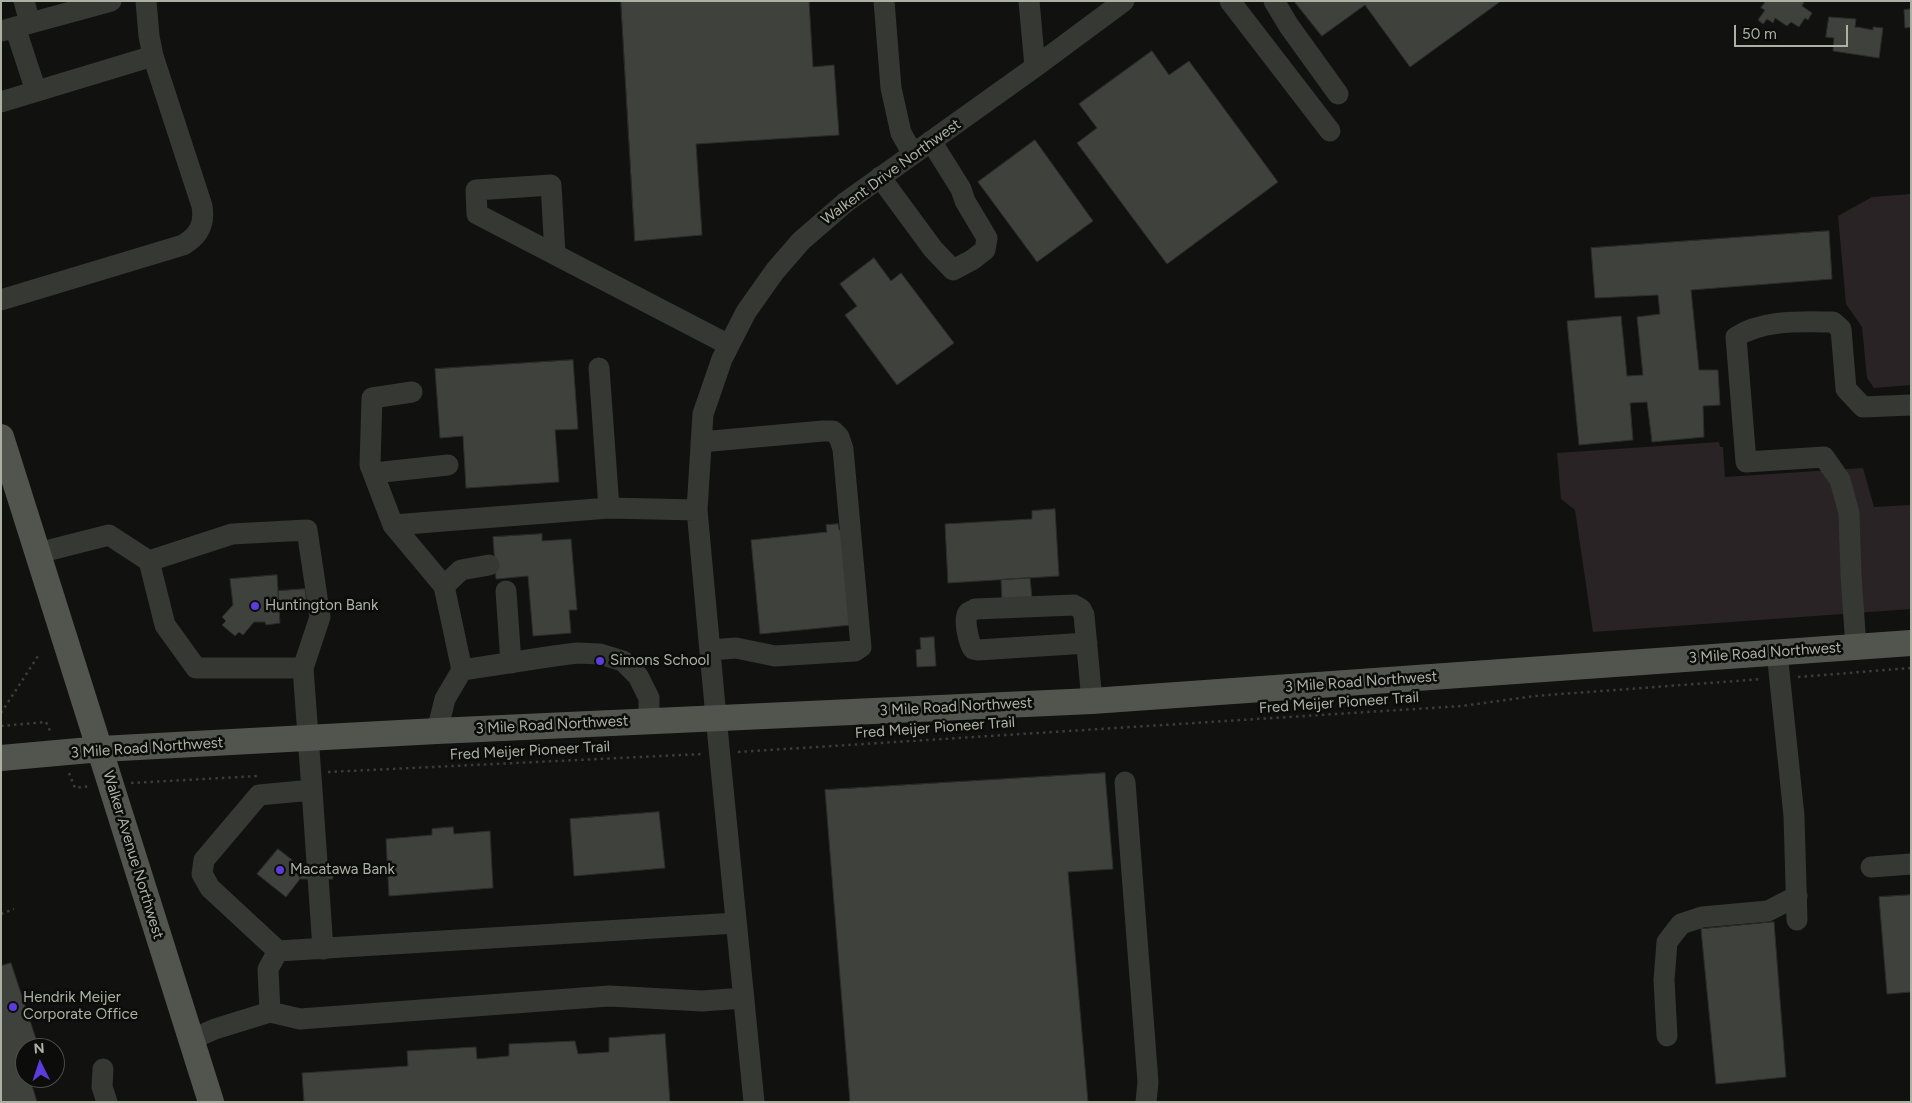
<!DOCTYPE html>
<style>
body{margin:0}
#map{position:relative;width:1912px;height:1103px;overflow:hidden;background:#111110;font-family:Figtree,sans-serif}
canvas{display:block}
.frame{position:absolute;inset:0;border:2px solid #adb1a3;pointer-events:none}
.north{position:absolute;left:15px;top:1038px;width:50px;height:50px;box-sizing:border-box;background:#0c0c0b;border:1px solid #4c4e48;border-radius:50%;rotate:356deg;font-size:14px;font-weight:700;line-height:20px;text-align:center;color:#adb1a3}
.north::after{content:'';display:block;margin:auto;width:18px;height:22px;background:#5c3cdd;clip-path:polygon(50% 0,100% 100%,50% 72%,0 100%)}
.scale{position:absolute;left:1734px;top:25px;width:114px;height:22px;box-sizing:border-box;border:2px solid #adb1a3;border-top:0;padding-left:6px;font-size:15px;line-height:18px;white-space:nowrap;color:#adb1a3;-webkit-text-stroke:4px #0c0c0b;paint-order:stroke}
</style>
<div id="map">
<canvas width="1912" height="1103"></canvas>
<div class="frame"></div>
<div class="north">N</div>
<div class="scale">50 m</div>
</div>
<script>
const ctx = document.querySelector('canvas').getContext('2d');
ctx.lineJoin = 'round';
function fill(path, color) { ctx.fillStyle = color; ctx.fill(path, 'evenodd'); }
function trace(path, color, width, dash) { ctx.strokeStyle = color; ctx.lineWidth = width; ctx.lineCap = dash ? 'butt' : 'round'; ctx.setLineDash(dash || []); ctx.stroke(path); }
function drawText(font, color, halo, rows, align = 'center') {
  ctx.font = font + ' Figtree,sans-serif'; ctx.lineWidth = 5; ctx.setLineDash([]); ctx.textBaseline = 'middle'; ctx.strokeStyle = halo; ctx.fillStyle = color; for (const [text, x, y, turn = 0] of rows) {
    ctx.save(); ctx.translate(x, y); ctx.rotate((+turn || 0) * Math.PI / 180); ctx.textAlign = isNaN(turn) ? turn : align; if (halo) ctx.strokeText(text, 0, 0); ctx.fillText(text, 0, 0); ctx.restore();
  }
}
fill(new Path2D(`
 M1911,194V385L1874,388L1867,378L1862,327L1846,304L1838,216L1872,197Z
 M1719,442L1720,447H1723L1725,477L1863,468L1874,507L1911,505V609L1593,632L1575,510L1561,499L1557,453Z`), '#2a2325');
const building = new Path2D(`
 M621,1H809L813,67L834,65L839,135L696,144L702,235L635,241Z
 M1294,1H1501L1410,67L1365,5L1322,36Z
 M1766,1H1802L1804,2L1802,6L1812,13L1808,20L1805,18L1799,27L1791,22L1787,26L1775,18L1773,23L1767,19L1763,24L1758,20L1765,10L1761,8Z
 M1911,9V27L1905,28L1904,10Z
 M1829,17L1856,19L1855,27L1856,28L1857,27L1873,30V27L1883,28L1879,58L1833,51L1834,38L1826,37Z
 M1152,51L1169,75L1189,61L1278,182L1167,264L1077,143L1097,128L1079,104Z
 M1035,140L1093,221L1037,262L978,182Z
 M1829,231L1832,279L1691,290L1699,370H1718L1720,405L1703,406L1704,437L1652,442L1647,402L1630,403L1633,440L1579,445L1567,321L1621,316L1627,376L1643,375L1637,317L1660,314L1658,295L1595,298L1591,248Z
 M874,258L891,281L901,273L954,343L897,385L845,315L857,306L840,284Z
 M573,360L578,429L555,430L559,482L466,488L463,436L440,438L435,369Z
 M1055,509L1059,576L948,583L945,524L1032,519V511Z
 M838,524L839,530H841L851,625L760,634L751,540L827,532L826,525Z
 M542,534V541L571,539L577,610H569L571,633L533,636L528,576L496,579L493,537Z
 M277,575L280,623L266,625L265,622H254L243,635L239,632L235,636L222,625L226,621L222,617L233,605L230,579Z
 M1030,578L1032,598L1002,600L1001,580Z
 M305,589L307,606L279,608L278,591Z
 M934,637L936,666L917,667L916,650L921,649L920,638Z
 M1105,773L1113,869L1068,872L1088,1102H850L825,790Z
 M659,812L665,868L574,876L570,819Z
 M453,827L454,834L490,831L493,888L389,896L386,839L432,835V829Z
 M278,849L300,866V879L286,897L257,874Z
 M331,865L333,879H300V866Z
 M1911,895V992L1887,994L1879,897Z
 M1774,922L1786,1077L1716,1084L1701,929Z
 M11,963L39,1048H25V1078H44L31,1082L37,1102H1V966Z
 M665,1034L670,1102H304L302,1073L408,1066L407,1051L476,1047L477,1059L509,1056V1044L575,1041L578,1054L609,1052V1038Z`);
fill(building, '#3f413d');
trace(building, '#2c2d2a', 1);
trace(new Path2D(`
 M1798,677L1911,668
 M1,713L40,653
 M1,726L46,722L51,733
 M738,752L1462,706L1535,696L1762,679
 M328,772L702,754
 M69,773L75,788L91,786
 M131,783L258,776
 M1,914L14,909`), '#3b3d38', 2.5, [2.5, 4]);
trace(new Path2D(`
 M24,1L30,23
 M884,1L891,88L901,133L913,154
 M1029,1L1035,67
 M1230,1L1330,131
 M1274,1L1289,26L1338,94
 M15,27L36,91
 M1,31L111,1
 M1,102L153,56
 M880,177L933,249L953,270L972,260L985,250L987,238L965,201L961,189L931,141
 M555,254L551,185L476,190L477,214L729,345
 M1,300L183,245C199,236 205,224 202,206L153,56L149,36L146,1
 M599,368L609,508
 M412,392L372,398L370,465L393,525L444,586L462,670
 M701,442L823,431H833L839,437L843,449L861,647L855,651L775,656L736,648L710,650
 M374,473L448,465
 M393,525L609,508L697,510
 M38,553L109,535L149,561L165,625L196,668H303L312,790L259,795L204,860L202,874L210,888L278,951L268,969L270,1012L215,1029L190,1040
 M149,561L232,534L307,530L320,617L303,668
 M444,586L461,570L489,565
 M506,591L511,663
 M1087,643L978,650L973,649C969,643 963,619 968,613C969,612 974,610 975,609L1074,605L1081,609L1084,615L1092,701
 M1856,647L1851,575L1849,513L1840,480L1824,457L1746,462L1736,337C1764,319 1802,322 1833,322L1841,329L1846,389L1863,407L1911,405
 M1777,652L1794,816L1797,920
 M437,731L445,699L462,670L554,656L577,653L600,654L623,661L638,676L649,698V721
 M1125,782L1148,1082L1146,1102
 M312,790L323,949
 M1871,867L1911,864
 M278,951L736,923
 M270,1012L300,1019L609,996L702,1001L744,998
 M1667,1036L1664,980L1667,942L1681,924L1702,917L1768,911L1797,896
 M103,1069L102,1087L107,1102
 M754,1102L716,717L697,510L703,414L722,359L746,312L775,271L801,241L846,202L1035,67L1124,1`), '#363834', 21);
trace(new Path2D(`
 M1,437L211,1102
 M1,758L101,749L437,731L1092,701L1911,643`), '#52554e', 26);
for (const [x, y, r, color] of [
 [255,606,5,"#5c3cdd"],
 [600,661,5,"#5c3cdd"],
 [280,870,5,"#5c3cdd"],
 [13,1007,5,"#5c3cdd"]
]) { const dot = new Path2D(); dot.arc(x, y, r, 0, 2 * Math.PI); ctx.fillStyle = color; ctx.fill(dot); trace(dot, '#0c0c0b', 2); }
drawText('15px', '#adb1a3', '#0c0c0b', [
 ["Walkent Drive Northwest",891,172,-36],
 ["3 Mile Road Northwest",1765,653,-4],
 ["3 Mile Road Northwest",1361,682,-4],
 ["Fred Meijer Pioneer Trail",1339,703,-4],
 ["3 Mile Road Northwest",956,707,-3],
 ["3 Mile Road Northwest",552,725,-3],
 ["Fred Meijer Pioneer Trail",935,728,-4],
 ["3 Mile Road Northwest",147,748,-4],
 ["Fred Meijer Pioneer Trail",530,751,-3],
 ["Walker Avenue Northwest",133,855,73]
]);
drawText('15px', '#adb1a3', '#0c0c0b', [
 ["Huntington Bank",265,606],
 ["Simons School",610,661],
 ["Macatawa Bank",290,870],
 ["Hendrik Meijer",23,998],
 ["Corporate Office",23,1015]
], 'left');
</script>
